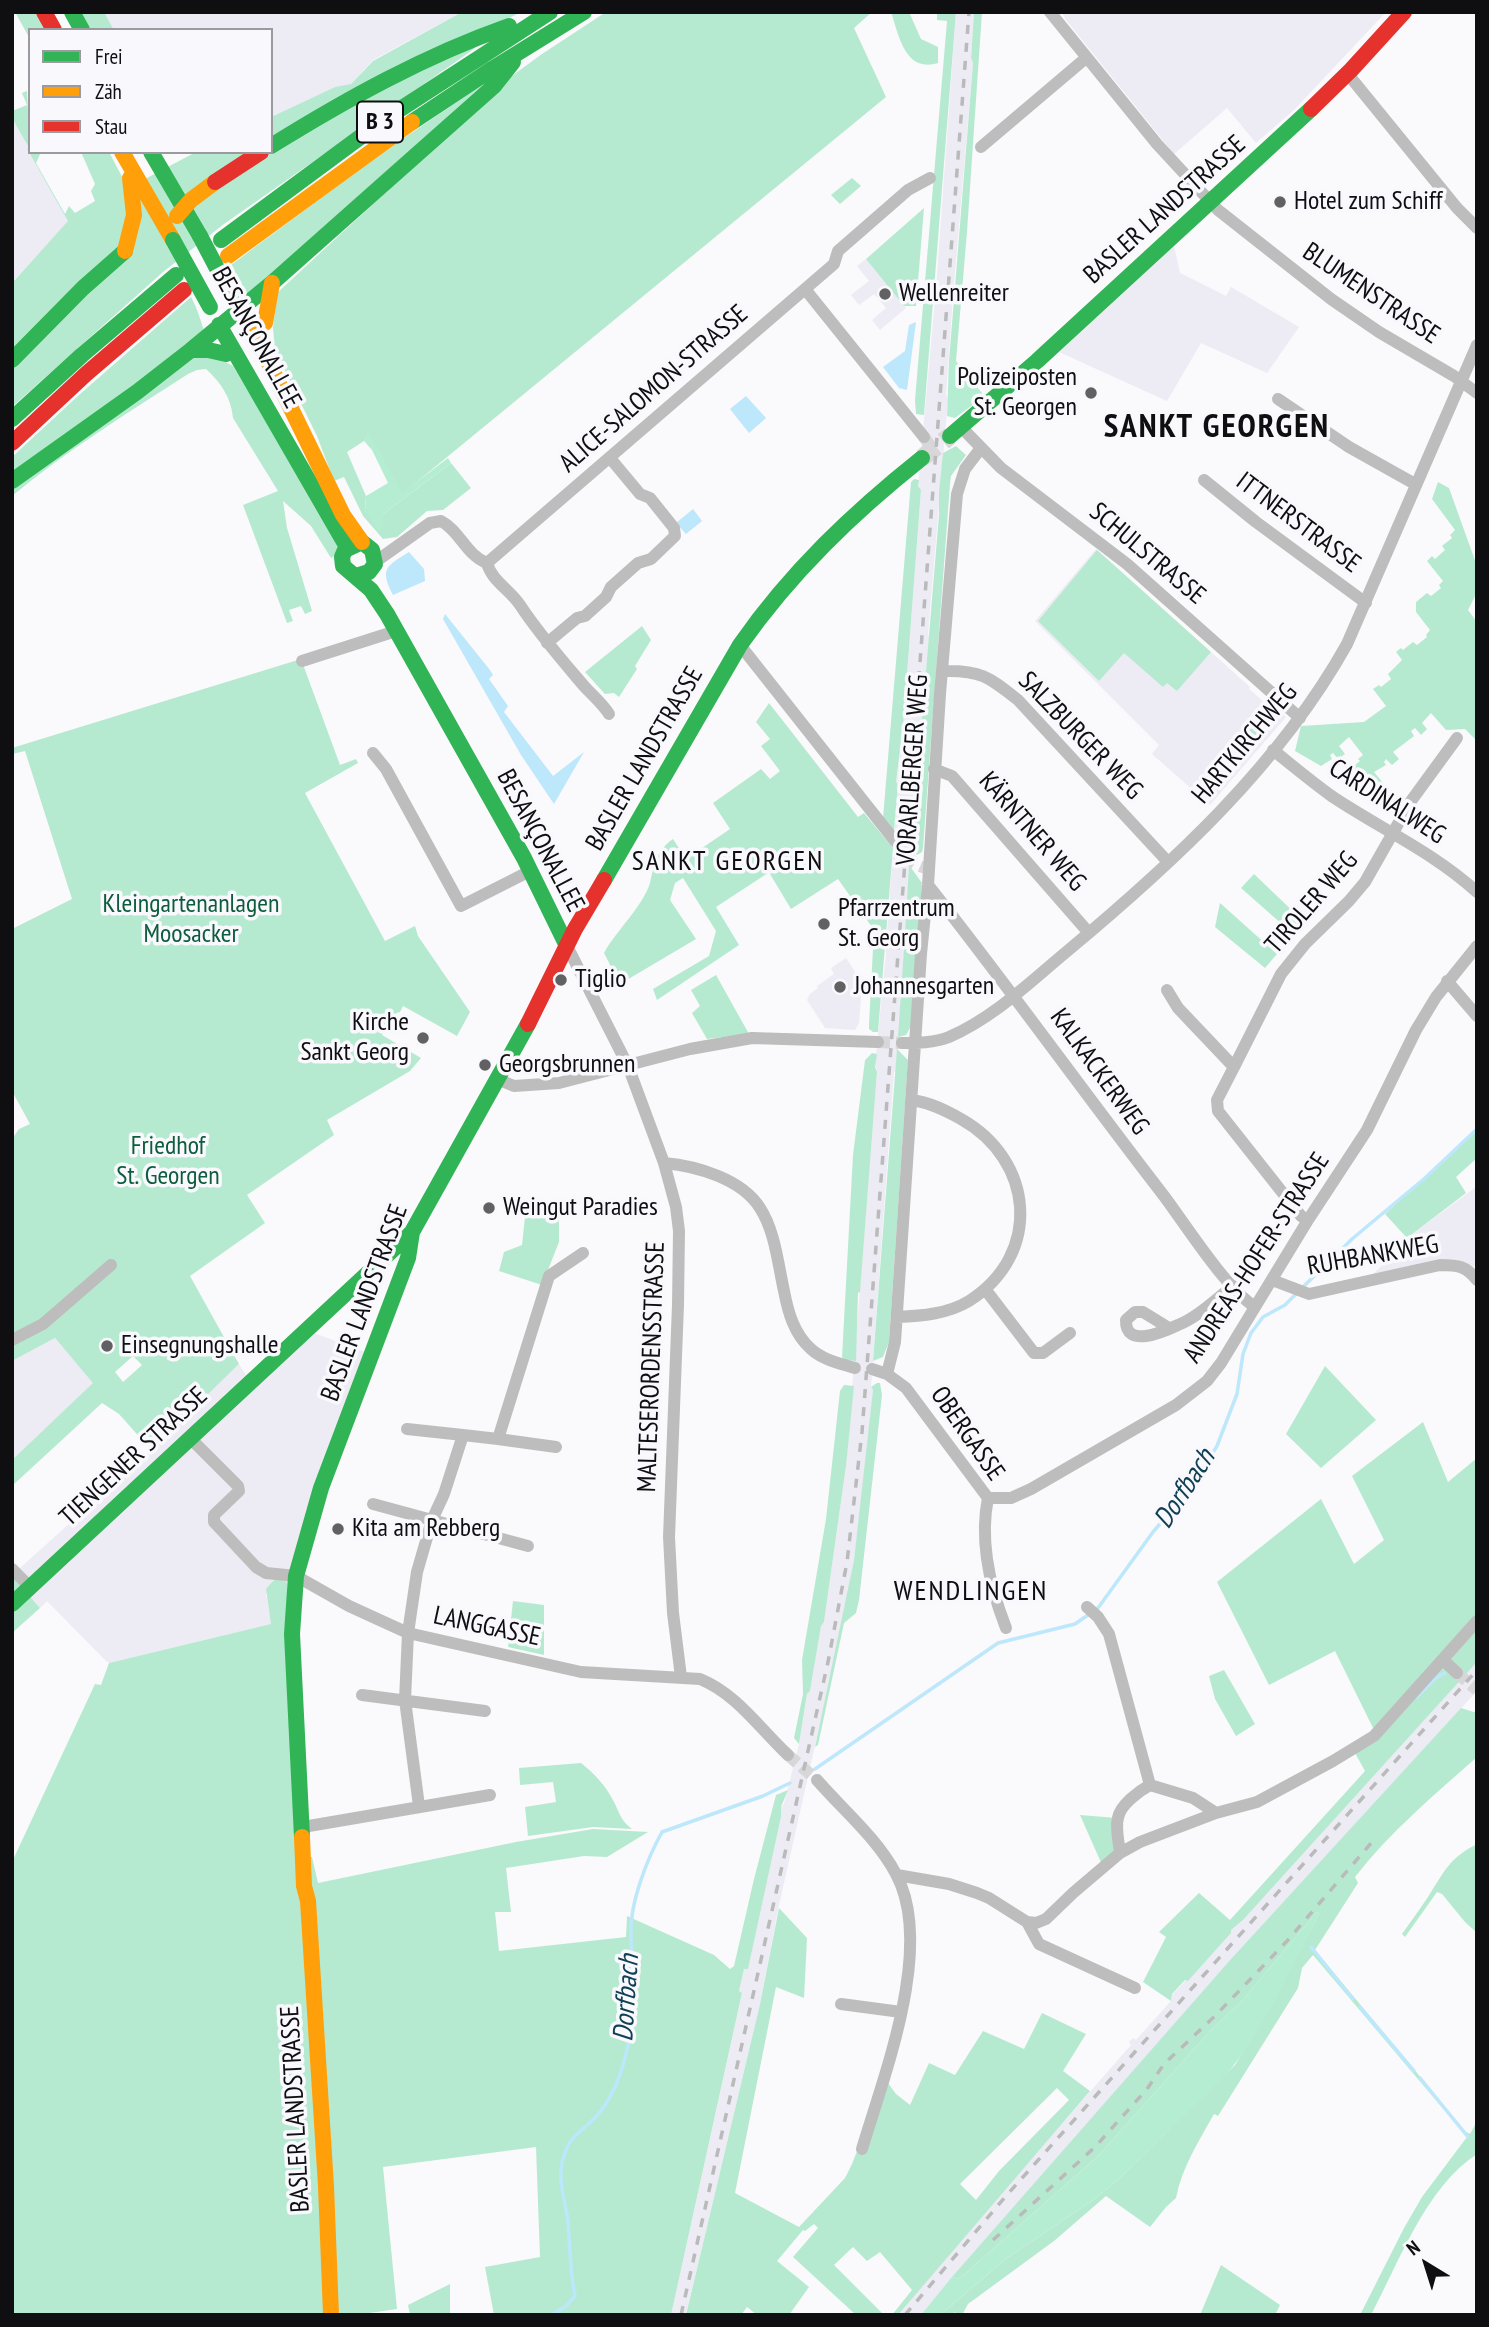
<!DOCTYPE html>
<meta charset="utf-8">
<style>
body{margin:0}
#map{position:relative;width:1489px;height:2327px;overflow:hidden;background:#faf9fc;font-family:"PT Sans Narrow",sans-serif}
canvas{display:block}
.frame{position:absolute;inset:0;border:14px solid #0f0e10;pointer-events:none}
.legend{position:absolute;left:28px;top:28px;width:245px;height:126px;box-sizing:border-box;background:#f9f8fd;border:2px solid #9b9a9e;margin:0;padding:9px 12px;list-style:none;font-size:21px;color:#0f0e10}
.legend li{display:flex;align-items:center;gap:14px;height:35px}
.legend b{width:35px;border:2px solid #9b9a9e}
.north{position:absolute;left:1391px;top:2229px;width:70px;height:70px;-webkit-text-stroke:5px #f9f8fd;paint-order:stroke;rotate:322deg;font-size:19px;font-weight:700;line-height:28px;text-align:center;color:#0f0e10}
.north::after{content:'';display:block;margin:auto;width:24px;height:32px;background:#0f0e10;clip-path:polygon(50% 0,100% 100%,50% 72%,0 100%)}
</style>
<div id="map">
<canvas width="1489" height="2327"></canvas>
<div class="frame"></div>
<ul class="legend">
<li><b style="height:9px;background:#30b455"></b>Frei</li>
<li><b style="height:9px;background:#ff9f0a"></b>Zäh</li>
<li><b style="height:9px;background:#e5322d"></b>Stau</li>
</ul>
<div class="north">N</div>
</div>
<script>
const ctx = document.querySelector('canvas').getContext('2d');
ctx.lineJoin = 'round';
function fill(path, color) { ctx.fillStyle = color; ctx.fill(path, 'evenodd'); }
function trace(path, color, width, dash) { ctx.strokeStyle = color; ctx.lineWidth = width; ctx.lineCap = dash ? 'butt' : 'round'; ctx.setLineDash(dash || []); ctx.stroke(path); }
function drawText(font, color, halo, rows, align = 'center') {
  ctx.font = font + ' "PT Sans Narrow",sans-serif'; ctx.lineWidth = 7; ctx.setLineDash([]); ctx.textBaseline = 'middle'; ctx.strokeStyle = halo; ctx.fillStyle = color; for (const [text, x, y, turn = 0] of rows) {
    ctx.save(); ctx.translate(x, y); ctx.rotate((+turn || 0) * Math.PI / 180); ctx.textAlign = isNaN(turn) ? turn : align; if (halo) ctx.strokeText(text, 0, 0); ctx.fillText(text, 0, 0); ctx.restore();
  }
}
fill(new Path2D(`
 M104,12H462L373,60L349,86L335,87L271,117V30H114Z
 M956,12H974L971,58L973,63L954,284L946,395L948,399L928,634L929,638L909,865L907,937L904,948L897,1069L894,1072L871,1387L873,1390L864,1481L854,1560L840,1635L779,1905L760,2004L686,2315H671L742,1994L739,1991L744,1968H748L781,1817V1807L784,1804L799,1744L807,1694L810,1691L821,1625L824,1622L846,1466L877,1072L875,1064L886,955L884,935L887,932L898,785L896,783L902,742L900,731L903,727L921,490L918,486L935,300L933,296L936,288Z
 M1062,12H1386L1294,110L1256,143L1227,108L1174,154L1066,20Z
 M12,118L29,148L27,150L69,221L12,282Z
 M1174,246L1180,273L1226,296L1231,287L1299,327L1267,373L1201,343L1167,401L1059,352Z
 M866,259L906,308L880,330L872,320L886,308L874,294L859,305L851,295L869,281L857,266Z
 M1096,549L1250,687L1249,689L1274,711L1276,709L1286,717L1210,805L1152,754L1159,745L1035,621Z
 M838,945L862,983L859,1023L855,1030L825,1028L807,1000L810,994L818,988L817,986L834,974L831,968L846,958Z
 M1476,1187L1477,1264L1471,1268L1443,1263L1369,1279L1407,1238Z
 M311,1332L368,1353L289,1586L266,1594L272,1624L109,1663L106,1661L47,1601L40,1608L12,1576V1561L20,1568L151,1450L239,1364L253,1386Z
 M55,1338L94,1383L12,1460V1361Z
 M1477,1662V1691L1231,1959L921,2315H898L961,2239L1131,2045L1129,2042L1133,2038L1136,2040L1171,2001L1172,1995L1186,1980L1188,1981L1231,1933V1930L1243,1920Z`), '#edebf3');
fill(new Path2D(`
 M15,12H36L45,30H30V39Z
 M79,12H104L114,30H88Z
 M462,12H521L485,30L474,49L224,224L163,272L12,407V283L68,221L27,149L29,148L12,118V111L27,105L22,93L27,91L30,152H41L36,163L65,214L69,206L75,213L95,201L91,191L95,184L81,152H109L128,188L196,152H271V117L335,87L351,84L373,61Z
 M606,12H872L854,28L886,97L402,494L368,433L364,441L347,452L366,496L365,511L383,529V514L451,463L471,488L443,510L427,511L397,537L383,539L363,516L344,477L334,481L317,436L275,351L273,328L277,293L509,78L542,54Z
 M891,12H909L921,39L938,47V63C905,73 899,36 891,12Z
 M937,12H956L924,415L916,414L915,400L947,21L937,20Z
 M974,12H982L967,232L956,361H949L973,63L971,58Z
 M486,82L248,296L231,265L369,162Z
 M852,178L861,186L840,204L831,195Z
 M924,208L916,306H904L866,259Z
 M191,297C206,324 202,350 233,366L335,534L339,553L331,558L311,526L283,501L287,528L312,611L305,614L301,606L289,610L293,621L287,623L243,505L278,491L233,418C231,397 221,383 206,369L197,370L188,374C128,413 67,450 12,496V457L80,394Z
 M956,446L966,455L951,476L950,484L923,848L922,852L917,855L911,851L939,515V492L943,453Z
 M914,479L919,480L918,486L921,490L903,727L896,782L898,785L894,832L883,818L911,482Z
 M1438,482L1449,488L1477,566V592L1468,610L1477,622V741L1465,729L1446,730L1431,713L1422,723L1427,729L1421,735L1415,728L1411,731L1414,736L1393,752L1399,759L1392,765L1386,759L1384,762L1386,765L1374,772L1389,790L1400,797L1392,811L1342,782L1353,773L1350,769L1360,761L1358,759L1363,755L1349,737L1339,746L1345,754L1338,759L1333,753L1330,755L1332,759L1321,766L1295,751L1301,726L1364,722L1386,706L1373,689L1379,685L1381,687L1391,679L1388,674L1402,660L1396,652L1401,648L1403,650L1413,642L1417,645L1427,637L1426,635L1430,630L1416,612V602L1427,593L1431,596L1441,588L1439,585L1443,581L1427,561L1432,556L1435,559L1445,550L1442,546L1452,538L1450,535L1455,530L1432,499Z
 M1097,550L1211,652L1177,691L1167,683L1163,687L1124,653L1099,681L1038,621Z
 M642,626L651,640L635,666L637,669L619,697L614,693L605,694L585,672Z
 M301,659L340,765L356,759L358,763L305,793L385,941L415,926L418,936L470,1012L457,1036L403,1006L400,1012L391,1015L382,1035L421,1058L410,1071L327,1120L334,1135L247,1195L265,1223L190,1276L239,1364L151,1450L119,1414L102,1403L12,1486V1460L93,1383L55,1338L12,1361V1139L19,1129L30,1124L12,1091V929L72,899L25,751L12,754V748ZM133,1356L142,1365L123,1382L115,1372Z
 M769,703L858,817L864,813L893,848L878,1032H873L869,1029V1024L874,930L838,879L791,909L770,874L774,869L716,907L739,945L657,1000L653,989L709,956L716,931L683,878L675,883L670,900L696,939L620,984L604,953C616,931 643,906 650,883C654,865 657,850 673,839L686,859L730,829L713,803L761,769L770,779L780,771L761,746L770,739L756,722Z
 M1249,722L1262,734L1242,756L1228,744Z
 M909,865L922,883L911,1026L906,1035L898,1037L904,948L907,937L905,934Z
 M1254,874L1302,920L1292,933L1241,888Z
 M1220,903L1277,954L1265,968L1215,927Z
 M716,975L749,1034L707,1039L692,1013L700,1006L691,990Z
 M897,1049L908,1060L889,1342L883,1357L873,1361Z
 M872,1053L877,1054L875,1067L877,1072L860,1292L858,1293L856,1361L845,1360L842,1357L853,1155L865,1060Z
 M1477,1129V1158L1456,1177L1466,1193L1407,1238L1385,1214Z
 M559,1203V1242L542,1285L499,1271L504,1252L522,1245L526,1207Z
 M1325,1366L1376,1420L1321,1468L1286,1434Z
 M877,1383H880L882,1395L859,1600L856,1613L844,1623L818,1745L815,1747L854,1560L873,1390L871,1387Z
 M844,1385L854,1386L846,1466L824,1622L821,1626L810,1691L807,1694L799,1744L794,1738L803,1694L802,1660L826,1519L840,1391Z
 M1423,1422L1448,1482L1477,1458V1662L1243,1920L1231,1930V1933L1188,1981L1185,1980L1172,1994L1171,2001L1143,1982L1166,1937L1159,1932L1199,1893L1230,1920L1365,1771L1355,1753L1378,1738L1335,1651L1269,1685L1217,1582L1321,1499L1354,1564L1384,1540L1352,1476Z
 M12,1576L40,1608L12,1633Z
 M275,1579L285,1581L287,1583L300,1857H312L318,1883L516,1842L593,1829L648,1832L607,1857L584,1856L506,1868L511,1912H495L499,1951L626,1937L627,1916L714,1955L730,1969L734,1966L754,1879L776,1795L788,1790L781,1807V1817L748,1969H744L739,1991L742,1993L671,2315H494L485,2267L540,2257L536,2147L383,2167L397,2309L356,2315H12V1862L95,1684L101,1685L109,1663L271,1624L266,1589Z
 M513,1601L544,1605V1655L508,1647Z
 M1224,1670L1255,1724L1236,1736L1215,1699L1209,1676Z
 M1461,1708L1477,1713V1757C1434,1795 1390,1832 1355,1877L1358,1883L1315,1950L1466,2132L1470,2134L1477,2121V2154C1426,2187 1399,2262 1371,2315H1360L1404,2228L1422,2197L1467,2137L1313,1955L1302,1968L1298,1988L1218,2116L1214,2114C1199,2141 1182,2167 1176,2198L1166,2207L1150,2227L1106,2196L1054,2241L968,2304L962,2315H956L955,2312L952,2315H940L1007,2258L1093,2200L1119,2179L1235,2065L1270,2008L1319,1914L1317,1912L1241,2002L1211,2030L1098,2156L959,2279L952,2277L1231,1959Z
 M581,1763C595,1774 606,1786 614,1802C620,1814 621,1821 632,1829L593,1827L528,1836L525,1807L556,1802L553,1782L520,1785L519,1768Z
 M1080,1815L1117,1818L1120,1853L1103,1867Z
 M1477,1844V1933L1465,1922L1442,1894L1437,1892L1405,1937L1402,1934C1411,1921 1420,1909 1428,1897C1444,1872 1449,1858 1477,1844Z
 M779,1908L807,1938L804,1998L776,1987L735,2193L799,2227L845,2178L852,2164L885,2079L896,2094L910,2105L929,2063L955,2075L983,2031L1024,2049L1042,2013L1086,2034L1063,2071L1090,2091L898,2315H892L912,2290L880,2252L867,2261L853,2247L834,2265L884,2315H856L793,2257L818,2228L814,2224L805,2231L803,2230L777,2261L809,2287L789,2315H757L747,2307L741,2315H686L760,2004ZM1057,2088L1069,2100L999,2171L976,2200L960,2184Z
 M1221,2265L1280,2305L1275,2315H1200Z
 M450,2284V2315H410L408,2305Z`), '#b6ead0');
fill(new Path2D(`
 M949,361H956L982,393V398L955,418L947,416Z
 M368,432L402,493L448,458L451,463L383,514V529L379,531L365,511L366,496L388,483L372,450L364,441Z
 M1317,1912L1319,1914C1292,1966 1263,2033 1224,2077L1119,2179L1093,2200L1007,2258L940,2315H921L952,2277L959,2279L1098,2156L1211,2030L1241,2002Z`), '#b5edd2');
fill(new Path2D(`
 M916,322L907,390L899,388L883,367L905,351L909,325Z
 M746,396L766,418L749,433L730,409Z
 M693,509L702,521L686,534L676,523Z
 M409,552L424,569L425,581L393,595C379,568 387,566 409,552Z
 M445,614L490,670L493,675L489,679L508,706L504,712L553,776L584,752L554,804L521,755L443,619Z`), '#bde7fb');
trace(new Path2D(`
 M1303,1287L1352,1239L1425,1178L1477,1129
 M1417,1697L1436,1678L1445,1673
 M815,1769L998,1643L1075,1624L1098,1608L1153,1532L1190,1489L1217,1446L1237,1394L1243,1354L1251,1333L1263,1317L1285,1305L1297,1293
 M1311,1947L1353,1999
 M1360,2007L1414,2071
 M1420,2078L1468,2137
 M551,2315L565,2307L575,2296C570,2271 570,2247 568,2222C566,2204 559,2186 561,2169C567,2128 587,2134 605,2105C618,2086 626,2057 630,2035C637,2001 631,1967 631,1933C630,1903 647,1859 662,1832L763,1796L790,1783`), '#bde7fb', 3.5);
trace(new Path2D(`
 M924,437L933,450
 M895,841C904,852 913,868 929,868
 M878,1042L902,1043
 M1457,1673L1477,1690
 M788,1755L817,1780`), '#d7d6d9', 12, [12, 6]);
trace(new Path2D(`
 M922,458L950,436`), '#d7d6d9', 18, [18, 9]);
trace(new Path2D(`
 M1050,12L1157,144L1218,210L1331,299L1379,332L1454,376L1477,393
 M1347,73L1457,208L1477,228
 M981,147L1086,58
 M805,289L924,437
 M1278,399L1349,447L1415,484
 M961,427L1001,468L1127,564L1300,718
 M1204,480L1256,522L1366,603
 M375,562L430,523L441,521C460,531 466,555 487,563L834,264L838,251L908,190L930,178
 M487,563C491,580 510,590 520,605C539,634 561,659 584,686C593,696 602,703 609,714
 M547,643L577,618L585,616L606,597L611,587L638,563L651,559L675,536L674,528L650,498L640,494L610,458
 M740,645L895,841
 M302,661L396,631
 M943,671C981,670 989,677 1018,700L1168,862
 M1273,750C1293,766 1312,782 1333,797C1381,829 1433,852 1477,892
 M373,753L386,769L461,906L530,871
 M934,769L952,776L1089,933
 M928,885C1009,987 1084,1093 1164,1196C1188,1228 1224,1286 1255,1307
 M566,944L628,1066L664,1163L676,1207L679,1231L678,1305L669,1537L673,1613L681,1677
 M1447,981L1477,1016
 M1167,990L1178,1008L1234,1067L1281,974L1305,944L1349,901L1365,882L1411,801L1457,738
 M902,1043C917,1043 934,1043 949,1037C993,1018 1029,983 1065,953C1172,864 1279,766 1347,644L1477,345
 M1234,1067L1217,1100L1218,1111L1301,1216L1308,1220
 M497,1079L514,1086L559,1083L690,1049L752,1038L878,1042
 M664,1163C697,1166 742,1179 760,1208C775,1231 778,1264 784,1291C788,1312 794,1334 811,1349C823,1360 839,1363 855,1368
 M1272,1280L1309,1294L1440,1265C1458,1265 1466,1266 1477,1280
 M985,1289L1034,1353H1043L1070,1333
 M897,1317C921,1316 948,1314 969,1301C1043,1254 1034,1160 961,1119C945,1110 929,1102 911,1100
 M1169,1328L1143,1312H1135L1126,1320C1125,1349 1163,1332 1178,1325C1198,1317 1216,1299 1233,1286
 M12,1340L43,1324L111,1265
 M872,1369L887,1374L906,1388L988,1498
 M887,1374L895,1342L921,954L928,885L940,694L957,494L965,469L981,448
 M407,1429L463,1435
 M190,1438L238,1486L239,1491L214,1515V1522L256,1567L266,1573L296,1576L349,1606L408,1633L581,1672L700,1679C737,1694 760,1729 788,1755
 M556,1447L498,1439L549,1276L583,1253
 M988,1498H1011L1031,1489L1176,1405L1207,1381L1221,1363L1308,1220L1367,1130L1416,1030L1436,997L1477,946
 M988,1498C979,1542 990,1587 1006,1628
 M373,1504L528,1546
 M12,1569L30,1587
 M1087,1607L1098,1617L1109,1634L1150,1785
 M1443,1660L1457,1673
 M362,1695L485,1711
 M817,1780C843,1810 877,1838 896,1874C935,1946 884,2075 862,2149
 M419,1806L405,1700L408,1633L417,1572L432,1520L444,1494L463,1435L498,1439
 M303,1827L490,1795
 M1120,1853C1119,1842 1115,1828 1118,1818C1120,1805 1139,1791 1150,1785L1193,1798L1216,1813
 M897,1875L949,1884L977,1893L989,1898L1027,1922L1036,1923L1046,1919L1073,1893L1120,1853L1140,1842L1216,1813L1257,1802L1333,1761L1374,1736L1477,1621
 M1027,1922L1039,1944L1135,1988
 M841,2004L901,2012`), '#bebdbe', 12);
trace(new Path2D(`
 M72,12L82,30
 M412,122L492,69L584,12
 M271,146C347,99 424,56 509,26
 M151,152L200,236
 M221,240L382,121L550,12
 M272,283L494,86L513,62
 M219,325L347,547
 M191,350L272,283
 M191,350H208L226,354
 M12,360L83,288L125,251
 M12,419L82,355L176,275
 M950,436L1037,361L1311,109
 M12,481L137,392L191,350
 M356,576L369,572L375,564L372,550L362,542L345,550L342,557L343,566L371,590L387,614L524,858L566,944
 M604,880L740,645C791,572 853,513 922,458
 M12,1604L412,1232
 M302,1837L292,1634L296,1576L321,1488L408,1258L412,1232L528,1024`), '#30b455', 16);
trace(new Path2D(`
 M122,152L173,240
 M177,216L191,200L215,182
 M125,251L134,215L130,178
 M228,256L412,122
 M240,310L261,347L343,515L362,542
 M265,323L272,283
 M302,1837L304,1886L308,1901L326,2186L331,2315`), '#ff9f0a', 16);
trace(new Path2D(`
 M44,12L54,30
 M1311,109L1351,70L1404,12
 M215,182L261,152
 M12,443L86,374L184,290
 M528,1024L575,929L604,880`), '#e5322d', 16);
trace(new Path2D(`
 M993,2240L1095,2147L1147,2089L1164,2064L1216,2015L1287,1941L1372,1842
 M681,2315L828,1662L847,1562L862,1432L969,12
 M905,2315L1006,2196L1477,1670`), '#bababb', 3.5, [9, 9]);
trace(new Path2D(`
 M200,236L231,295
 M173,240L210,307`), '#30b455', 16);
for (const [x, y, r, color] of [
 [1280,202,7,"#616063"],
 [885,294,7,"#616063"],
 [1091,393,7,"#616063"],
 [824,924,7,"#616063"],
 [561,980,7,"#616063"],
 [840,987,7,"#616063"],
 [423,1038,7,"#616063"],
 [485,1065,7,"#616063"],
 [489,1208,7,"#616063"],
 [107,1346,7,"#616063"],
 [338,1529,7,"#616063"]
]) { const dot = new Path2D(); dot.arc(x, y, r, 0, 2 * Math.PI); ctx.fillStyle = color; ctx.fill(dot); trace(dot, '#f9f8fd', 2.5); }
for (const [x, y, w] of [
 [380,122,46]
]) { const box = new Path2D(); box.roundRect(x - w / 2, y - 20.5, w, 41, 5); ctx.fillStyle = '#f9f8fd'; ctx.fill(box); trace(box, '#0f0e10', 2); }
drawText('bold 24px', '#0f0e10', null, [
 ["B 3",380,122]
]);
drawText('26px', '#0f0e10', '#f9f8fd', [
 ["Hotel zum Schiff",1294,202],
 ["Wellenreiter",899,294],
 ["Polizeiposten",1077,378,"right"],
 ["St. Georgen",1077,408,"right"],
 ["Pfarrzentrum",838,909],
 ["St. Georg",838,939],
 ["Tiglio",575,980],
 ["Johannesgarten",854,987],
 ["Kirche",409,1023,"right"],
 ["Sankt Georg",409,1053,"right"],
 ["Georgsbrunnen",499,1065],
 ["Weingut Paradies",503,1208],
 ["Einsegnungshalle",121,1346],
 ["Kita am Rebberg",352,1529]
], 'left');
drawText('26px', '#0f0e10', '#f9f8fd', [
 ["BASLER LANDSTRASSE",1165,210,-42],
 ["BLUMENSTRASSE",1371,294,34],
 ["BESANÇONALLEE",256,338,61],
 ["ALICE-SALOMON-STRASSE",654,389,-41],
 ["ITTNERSTRASSE",1298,523,37],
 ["SCHULSTRASSE",1147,554,40],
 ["SALZBURGER WEG",1080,736,46],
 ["HARTKIRCHWEG",1245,744,-50],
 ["BASLER LANDSTRASSE",645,759,-60],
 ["VORARLBERGER WEG",913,770,-86],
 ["CARDINALWEG",1387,802,33],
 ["KÄRNTNER WEG",1032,832,49],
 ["BESANÇONALLEE",540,841,62],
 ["TIROLER WEG",1312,903,-49],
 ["KALKACKERWEG",1099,1072,54],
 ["RUHBANKWEG",1373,1256,-10],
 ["ANDREAS-HOFER-STRASSE",1257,1258,-57],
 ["BASLER LANDSTRASSE",365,1303,-70],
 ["MALTESERORDENSSTRASSE",652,1367,-88],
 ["OBERGASSE",967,1434,55],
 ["TIENGENER STRASSE",134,1457,-43],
 ["LANGGASSE",487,1627,12],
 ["BASLER LANDSTRASSE",296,2109,-93]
]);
drawText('26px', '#0d5d3d', '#f9f8fd', [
 ["Kleingartenanlagen",191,905],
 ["Moosacker",191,935],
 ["Friedhof",168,1147],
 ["St. Georgen",168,1177]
]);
ctx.letterSpacing = '2px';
drawText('28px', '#0f0e10', '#f9f8fd', [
 ["SANKT GEORGEN",728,862],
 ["WENDLINGEN",971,1592]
]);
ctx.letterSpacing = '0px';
drawText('italic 28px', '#0f4054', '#f9f8fd', [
 ["Dorfbach",1185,1489,-57],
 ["Dorfbach",627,1998,-86]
]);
ctx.letterSpacing = '2px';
drawText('bold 33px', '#0f0e10', '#f9f8fd', [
 ["SANKT GEORGEN",1217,428]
]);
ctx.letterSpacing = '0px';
</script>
